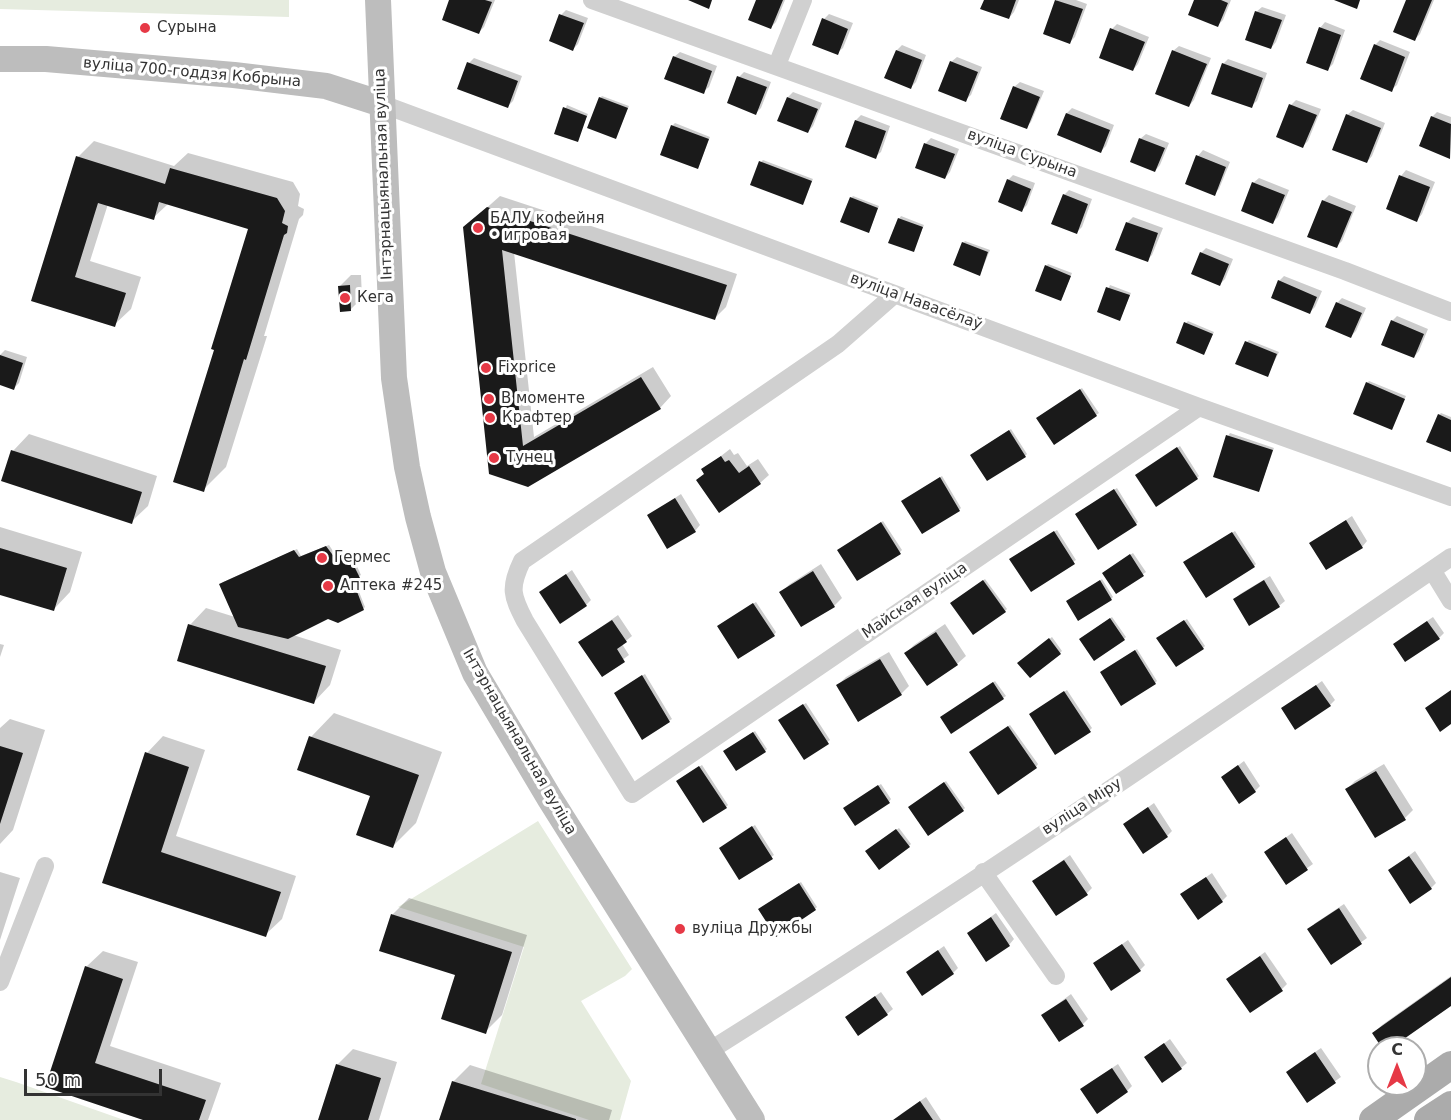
<!DOCTYPE html>
<meta charset="utf-8">
<style>
body{margin:0}
#map{position:relative;width:1451px;height:1120px;overflow:hidden;background:#fff;font-family:"DejaVu Sans",sans-serif}
canvas{display:block}
.north{position:absolute;left:1367px;top:1036px;width:60px;height:60px;box-sizing:border-box;background:#fff;border:2px solid #adadad;border-radius:50%;rotate:0deg;font-size:16px;font-weight:700;line-height:24px;text-align:center;color:#333}
.north::after{content:'';display:block;margin:auto;width:21px;height:27px;background:#e63946;clip-path:polygon(50% 0,100% 100%,50% 72%,0 100%)}
.scale{position:absolute;left:24px;top:1069px;width:138px;height:27px;box-sizing:border-box;border:3px solid #333;border-top:0;padding-left:8px;font-size:18px;line-height:21px;white-space:nowrap;color:#333;-webkit-text-stroke:4px #fff;paint-order:stroke}
</style>
<div id="map">
<canvas width="1451" height="1120"></canvas>
<div class="north">С</div>
<div class="scale">50 m</div>
</div>
<script>
const ctx = document.querySelector('canvas').getContext('2d');
ctx.lineJoin = 'round';
function fill(path, color) { ctx.fillStyle = color; ctx.fill(path, 'evenodd'); }
function trace(path, color, width, dash) { ctx.strokeStyle = color; ctx.lineWidth = width; ctx.lineCap = dash ? 'butt' : 'round'; ctx.setLineDash(dash || []); ctx.stroke(path); }
function drawText(font, color, halo, rows, align = 'center') {
  ctx.font = font + ' "DejaVu Sans",sans-serif'; ctx.lineWidth = 6; ctx.setLineDash([]); ctx.textBaseline = 'middle'; ctx.strokeStyle = halo; ctx.fillStyle = color; for (const [text, x, y, turn = 0] of rows) {
    ctx.save(); ctx.translate(x, y); ctx.rotate((+turn || 0) * Math.PI / 180); ctx.textAlign = isNaN(turn) ? turn : align; if (halo) ctx.strokeText(text, 0, 0); ctx.fillText(text, 0, 0); ctx.restore();
  }
}
fill(new Path2D(`
 M0,0H289V17L0,9Z
 M538,821L632,969L625,976L581,1001L631,1081L620,1120H589L481,1084L524,947L398,907Z
 M0,1077L16,1082L124,1120H0Z`), '#e6ecdf');
fill(new Path2D(`
 M451,0H495L484,27L479,32Z
 M758,0H785L776,22L770,28Z
 M985,0H1019L1014,12L1009,18Z
 M1057,0H1076L1087,4L1075,37L1070,42L1044,33Z
 M1195,0H1231L1223,20L1218,25Z
 M1408,0H1434L1420,34L1415,39Z
 M1262,7L1286,15L1276,42L1271,48L1256,12Z
 M566,10L588,18L578,44L573,49L561,15Z
 M829,14L853,23L843,48L837,53L824,19Z
 M1325,22L1345,30L1333,64L1328,69L1320,28Z
 M1117,24L1149,37L1138,64L1133,70L1112,29Z
 M1380,40L1410,52L1397,85L1391,90L1375,45Z
 M902,45L926,55L916,82L911,87L897,50Z
 M1179,46L1211,58L1194,100L1189,106L1173,51Z
 M680,52L717,66L709,87L703,92L674,57Z
 M957,57L982,67L971,95L965,100L951,62Z
 M474,58L522,76L513,101L508,106L469,63Z
 M1228,59L1267,73L1257,101L1251,106L1223,64Z
 M744,72L771,82L761,108L756,113L739,77Z
 M1020,82L1044,91L1031,122L1026,127L1014,87Z
 M793,92L822,103L813,126L808,132L788,97Z
 M602,96L629,106L616,137L600,98Z
 M1296,100L1321,109L1308,141L1303,146L1291,105Z
 M567,105L588,114L577,140L556,133Z
 M1072,108L1114,125L1106,146L1101,151L1059,134L1067,113Z
 M1353,110L1385,123L1372,156L1367,162L1347,115Z
 M1437,112L1451,117L1450,157L1432,117Z
 M861,115L890,126L881,152L875,157L856,120Z
 M675,123L710,137L699,165L672,126Z
 M1146,134L1169,143L1160,165L1155,171L1140,139Z
 M931,138L959,149L950,172L945,178L917,167L926,143Z
 M94,141L174,166L188,153L293,182L300,194L298,206L304,209L303,215L299,219L264,336H267L226,467L203,490L215,350L250,228L168,204L153,218L108,204L90,261L141,277L131,309L114,325L33,300L78,157Z
 M1203,150L1230,162L1219,189L1214,194L1198,156Z
 M763,160L813,179L803,203L761,162Z
 M1406,170L1435,182L1422,214L1417,220L1401,176Z
 M1013,175L1035,183L1027,205L1022,210L1008,180Z
 M1259,178L1289,190L1278,217L1273,222L1253,183Z
 M1069,190L1092,199L1082,227L1077,232L1064,195Z
 M1329,195L1356,206L1342,241L1337,246L1323,201Z
 M500,196L737,274L726,307L715,318L514,252L534,437L653,367L671,396L660,408L528,485L464,228Z
 M853,196L879,206L870,229L851,198Z
 M901,216L924,225L913,251L899,219Z
 M1133,217L1163,228L1152,255L1147,260L1117,249L1128,222Z
 M965,241L990,250L981,272L963,243Z
 M1206,248L1233,259L1225,279L1220,284L1201,253Z
 M1048,264L1072,273L1061,300L1046,266Z
 M351,275H361L362,298L350,310L340,286Z
 M1284,276L1322,291L1315,307L1310,312L1279,281Z
 M1110,285L1131,293L1120,319L1098,311Z
 M1342,298L1366,308L1356,331L1351,336L1337,303Z
 M1397,316L1428,329L1419,351L1414,357L1392,321Z
 M1188,321L1214,332L1204,353L1186,323Z
 M1249,340L1279,352L1267,376L1247,342Z
 M5,350L27,357L19,383L14,388L0,384V355Z
 M1369,381L1406,396L1392,428L1367,383Z
 M1082,388L1099,413L1054,443L1040,416Z
 M1441,413L1451,417V451L1439,415Z
 M1011,429L1027,454L1025,456L974,453Z
 M1230,433L1274,448L1259,490L1228,436Z
 M29,434L157,476L148,506L131,522L13,451Z
 M1180,446L1199,476L1197,478L1139,473Z
 M730,449L734,455L738,453L747,466L758,459L769,475L760,483L719,511L703,470Z
 M942,476L961,508L959,510L905,499Z
 M1117,488L1138,522L1136,524L1079,512Z
 M681,494L700,525L695,531L649,515Z
 M1352,516L1367,541L1362,547L1311,543Z
 M883,521L902,550L900,552L839,550Z
 M0,527L82,552L70,592L54,609L0,593Z
 M1057,530L1076,560L1031,590L1013,557Z
 M1235,531L1256,564L1254,566L1187,561Z
 M329,545L337,557L350,551L361,575L354,579L365,607L363,609L328,617L293,635L341,650L330,685L314,702L190,625L206,608L235,617L221,584L223,582L297,549L301,556Z
 M1133,553L1146,572L1116,592L1106,571Z
 M821,564L842,598L834,606L781,592L790,584Z
 M572,570L591,600L586,605L541,592Z
 M1270,576L1285,601L1279,606L1249,624L1235,599L1240,594Z
 M985,579L1007,609L1005,611L954,601Z
 M1102,579L1113,597L1111,599L1070,600Z
 M756,602L776,632L774,635L721,624Z
 M618,615L632,636L622,644L629,655L602,675L580,642Z
 M1112,617L1126,637L1124,639L1083,637Z
 M1433,617L1444,633L1439,638L1400,639Z
 M1187,619L1205,646L1203,648L1161,636Z
 M945,624L966,656L957,664L927,684L906,653L914,645Z
 M1052,637L1062,651L1060,653L1022,661Z
 M0,644L4,645L0,657Z
 M1137,649L1157,681L1155,683L1104,670Z
 M889,652L909,686L901,694L838,685L846,677Z
 M645,674L672,719L669,721L618,691Z
 M995,681L1006,696L952,732L942,717Z
 M1322,681L1335,700L1330,705L1283,708Z
 M1067,690L1092,728L1090,730L1033,712Z
 M806,703L830,740L804,758L782,718Z
 M334,713L442,752L416,823L393,846L372,795L311,737Z
 M10,719L45,730L13,830L0,844V728Z
 M1010,725L1038,764L1036,767L973,750Z
 M755,731L767,749L765,751L727,749Z
 M163,736L205,750L176,836L296,876L282,919L265,935L104,882L147,753Z
 M1244,761L1260,786L1255,791L1223,777Z
 M1384,764L1413,810L1405,818L1347,789L1355,781Z
 M702,765L728,805L726,807L680,779Z
 M946,781L965,808L963,810L912,805Z
 M881,784L891,799L889,802L847,806Z
 M1154,803L1172,831L1167,836L1125,824Z
 M755,825L774,855L740,878L723,846Z
 M899,828L911,844L909,846L869,849Z
 M1292,833L1313,864L1286,883L1266,852Z
 M1415,851L1436,883L1431,888L1390,870Z
 M1070,855L1092,888L1087,893L1034,881Z
 M0,872L20,878L0,940Z
 M1212,873L1227,896L1222,901L1182,894Z
 M801,882L817,907L815,909L762,907Z
 M409,898L527,935L502,1015L485,1032L457,974L381,950L393,914Z
 M1344,904L1367,938L1332,963L1314,924Z
 M996,913L1014,939L1009,945L969,933Z
 M1128,940L1145,965L1140,970L1095,963Z
 M944,946L958,968L953,973L908,972Z
 M103,951L138,962L110,1046L221,1083L208,1120H147L46,1086L86,967Z
 M1265,952L1287,984L1282,989L1228,979Z
 M1451,976V1004L1389,1048H1384L1374,1033L1382,1025Z
 M881,992L893,1009L887,1014L846,1017Z
 M1071,994L1088,1019L1083,1024L1043,1015Z
 M1170,1039L1187,1063L1181,1068L1146,1057Z
 M1321,1048L1341,1077L1307,1101L1293,1067Z
 M353,1049L397,1062L379,1120H320L337,1065Z
 M1118,1064L1132,1086L1127,1091L1088,1084Z
 M470,1065L612,1110L609,1120H441L453,1082Z
 M926,1097L941,1120H896L901,1114Z`), '#0003');
fill(new Path2D(`
 M449,0H485L492,2L479,34L442,20Z
 M688,0H712L709,9Z
 M756,0H783L771,29L748,20Z
 M984,0H1016L1009,19L980,9Z
 M1055,0L1083,9L1070,44L1043,34Z
 M1194,0H1221L1228,3L1218,27L1188,15Z
 M1334,0H1360L1357,9Z
 M1406,0H1432L1415,41L1393,32Z
 M1255,11L1282,20L1271,49L1245,40Z
 M559,14L584,23L573,51L549,41Z
 M822,18L848,29L838,55L812,45Z
 M1319,27L1341,35L1328,71L1306,63Z
 M1110,28L1145,42L1133,71L1099,58Z
 M1374,44L1405,57L1392,92L1360,79Z
 M896,50L922,60L911,89L884,78Z
 M1172,50L1207,64L1189,107L1155,94Z
 M673,56L712,71L704,94L664,79Z
 M950,61L978,72L966,102L938,91Z
 M467,62L518,81L508,108L457,89Z
 M1222,63L1263,78L1252,108L1211,94Z
 M737,76L767,87L756,115L727,103Z
 M1013,86L1040,97L1027,129L1000,119Z
 M599,97L628,108L616,139L587,128Z
 M787,97L818,109L808,133L777,121Z
 M1289,104L1317,115L1303,148L1276,137Z
 M563,107L587,116L578,142L554,134Z
 M1066,113L1110,130L1101,153L1057,135Z
 M1346,114L1381,128L1367,163L1332,150Z
 M1431,116L1451,124L1450,159L1419,146Z
 M855,120L886,131L876,159L845,147Z
 M671,125L709,139L698,169L660,155Z
 M1139,138L1165,148L1155,172L1130,162Z
 M924,143L955,154L945,179L915,168Z
 M1196,155L1226,167L1215,196L1185,184Z
 M76,156L165,184L170,168L277,198L285,211L282,223L288,226L287,233L284,235L246,360L244,359L204,492L173,482L214,350L211,349L248,229L159,202L154,220L98,203L75,277L126,293L115,327L31,301Z
 M759,161L812,181L803,205L750,185Z
 M1399,175L1430,187L1417,222L1386,209Z
 M1007,179L1031,189L1022,212L998,202Z
 M1252,182L1285,195L1273,224L1241,211Z
 M1063,194L1088,204L1077,234L1051,224Z
 M850,197L878,208L869,233L840,222Z
 M1322,200L1352,212L1337,248L1307,237Z
 M487,207L727,285L715,320L502,250L523,446L641,377L661,409L528,487L489,474L463,227Z
 M898,218L923,227L914,252L888,243Z
 M1126,222L1158,233L1148,262L1115,250Z
 M962,242L988,252L980,276L953,265Z
 M1200,252L1229,264L1220,286L1191,274Z
 M1045,265L1071,276L1061,301L1035,291Z
 M1278,280L1317,297L1310,314L1271,298Z
 M350,285L351,311L340,312L338,286Z
 M1106,287L1130,295L1120,321L1097,312Z
 M1336,302L1362,313L1351,338L1325,327Z
 M1391,320L1424,334L1414,358L1381,345Z
 M1184,322L1213,334L1204,355L1176,343Z
 M1245,341L1277,354L1268,377L1235,364Z
 M0,355L23,363L14,390L0,385Z
 M1366,382L1405,399L1392,430L1353,414Z
 M1080,389L1097,416L1054,445L1036,418Z
 M1438,414L1451,420V452L1426,442Z
 M1009,430L1026,457L987,481L970,455Z
 M1226,435L1273,450L1259,492L1213,477Z
 M1177,447L1198,479L1156,507L1135,475Z
 M11,450L142,492L132,524L1,481Z
 M721,456L725,462L729,460L739,473L749,466L761,484L719,513L696,480L704,474L701,469Z
 M940,477L960,511L922,534L901,501Z
 M1114,489L1137,525L1098,550L1075,514Z
 M675,498L696,532L667,549L647,515Z
 M1346,520L1363,548L1326,570L1309,543Z
 M881,522L901,554L857,581L837,550Z
 M1054,531L1075,564L1031,592L1009,559Z
 M1232,532L1255,567L1206,598L1183,562Z
 M326,546L335,558L347,552L360,578L353,581L364,610L338,623L328,619L288,639L238,627L219,584L294,550L299,557Z
 M0,548L67,568L54,611L0,595Z
 M1130,554L1144,576L1116,594L1102,573Z
 M813,571L835,607L801,627L779,592Z
 M566,574L587,606L560,624L539,592Z
 M983,580L1006,612L973,635L950,603Z
 M1100,580L1112,600L1078,621L1066,601Z
 M1264,580L1280,607L1249,626L1233,599Z
 M753,603L775,636L738,659L717,626Z
 M1110,618L1125,640L1094,661L1079,639Z
 M612,620L627,642L617,649L625,662L602,677L578,642Z
 M1184,620L1204,649L1176,667L1156,638Z
 M1427,621L1440,639L1405,662L1393,644Z
 M188,624L326,666L314,704L177,661Z
 M936,632L958,665L927,686L904,653Z
 M1049,638L1061,654L1030,678L1017,663Z
 M1135,650L1156,684L1121,706L1100,672Z
 M880,659L902,695L858,722L836,685Z
 M642,675L670,722L642,740L614,693Z
 M993,682L1004,699L951,734L940,717Z
 M1316,685L1331,706L1295,730L1281,708Z
 M1451,690V724L1440,732L1425,708Z
 M1064,691L1091,732L1055,755L1029,714Z
 M803,704L829,744L804,760L778,720Z
 M1008,726L1037,768L998,795L969,752Z
 M753,732L766,752L736,771L723,751Z
 M309,736L419,775L393,848L356,835L370,796L297,770Z
 M0,746L23,753L0,824Z
 M145,752L189,767L161,852L281,892L266,937L102,883Z
 M1238,765L1256,792L1239,804L1221,777Z
 M699,766L727,808L703,823L676,781Z
 M1376,771L1406,820L1375,838L1345,789Z
 M944,782L964,811L928,836L908,807Z
 M878,785L890,803L855,826L843,808Z
 M1148,807L1168,837L1143,854L1123,824Z
 M752,826L773,859L739,880L719,848Z
 M896,829L910,847L879,870L865,851Z
 M1286,837L1308,870L1286,885L1264,852Z
 M1409,856L1432,889L1410,904L1388,870Z
 M1064,860L1088,895L1056,916L1032,881Z
 M1206,877L1223,902L1198,920L1180,894Z
 M799,883L816,910L776,937L758,909Z
 M1339,908L1362,944L1331,965L1307,929Z
 M391,914L512,952L486,1034L441,1019L455,975L379,951Z
 M991,917L1010,946L986,962L967,933Z
 M1122,944L1141,971L1111,991L1093,963Z
 M938,950L954,974L922,996L906,972Z
 M1260,956L1283,991L1250,1013L1226,979Z
 M85,966L123,979L95,1063L206,1100L199,1120H143L45,1087Z
 M1451,977V1006L1391,1048H1382L1372,1033Z
 M875,996L888,1015L858,1036L845,1017Z
 M1066,999L1084,1026L1059,1042L1041,1015Z
 M1164,1043L1182,1069L1162,1083L1144,1057Z
 M1315,1052L1336,1083L1307,1103L1286,1072Z
 M336,1064L381,1078L368,1120H318Z
 M1112,1068L1128,1092L1097,1114L1080,1089Z
 M452,1081L576,1119V1120H439Z
 M920,1101L933,1120H893Z`), '#1a1a1a');
trace(new Path2D(`
 M592,0L1345,271L1451,312
 M777,65L803,0
 M382,104L1199,407L1451,497
 M895,294L838,344L522,561C509,588 512,596 525,621L632,794L1199,407
 M1432,570L1451,601
 M983,872L1056,976
 M0,982L45,866
 M709,1051C961,893 1206,725 1451,557`), '#d0d0d0', 18);
trace(new Path2D(`
 M378,0L394,378L407,467L418,517L433,572L475,673L550,799L752,1120
 M0,59H46L234,75L326,86L382,104`), '#bdbdbd', 26);
trace(new Path2D(`
 M1373,1120L1451,1065
 M1428,1120L1451,1105`), '#ababab', 28);
for (const [x, y, r, color] of [
 [145,28,6,"#e63946"],
 [478,228,6,"#e63946"],
 [345,298,6,"#e63946"],
 [486,368,6,"#e63946"],
 [489,399,6,"#e63946"],
 [490,418,6,"#e63946"],
 [494,458,6,"#e63946"],
 [322,558,6,"#e63946"],
 [328,586,6,"#e63946"],
 [680,929,6,"#e63946"]
]) { const dot = new Path2D(); dot.arc(x, y, r, 0, 2 * Math.PI); ctx.fillStyle = color; ctx.fill(dot); trace(dot, '#fff', 2); }
drawText('15px', '#333', '#fff', [
 ["Сурына",157,28],
 ["БАЛУ кофейня",490,219],
 ["• игровая",490,236],
 ["Кега",357,298],
 ["Fixprice",498,368],
 ["В моменте",501,399],
 ["Крафтер",502,418],
 ["Тунец",506,458],
 ["Гермес",334,558],
 ["Аптека #245",340,586],
 ["вуліца Дружбы",692,929]
], 'left');
drawText('15px', '#333', '#fff', [
 ["вуліца 700-годдзя Кобрына",192,73,5],
 ["вуліца Сурына",1022,154,20],
 ["Інтэрнацыянальная вуліца",384,174,-92],
 ["вуліца Навасёлаў",916,302,20],
 ["Майская вуліца",915,601,-34],
 ["Інтэрнацыянальная вуліца",519,742,60],
 ["вуліца Міру",1082,807,-33]
]);
</script>
